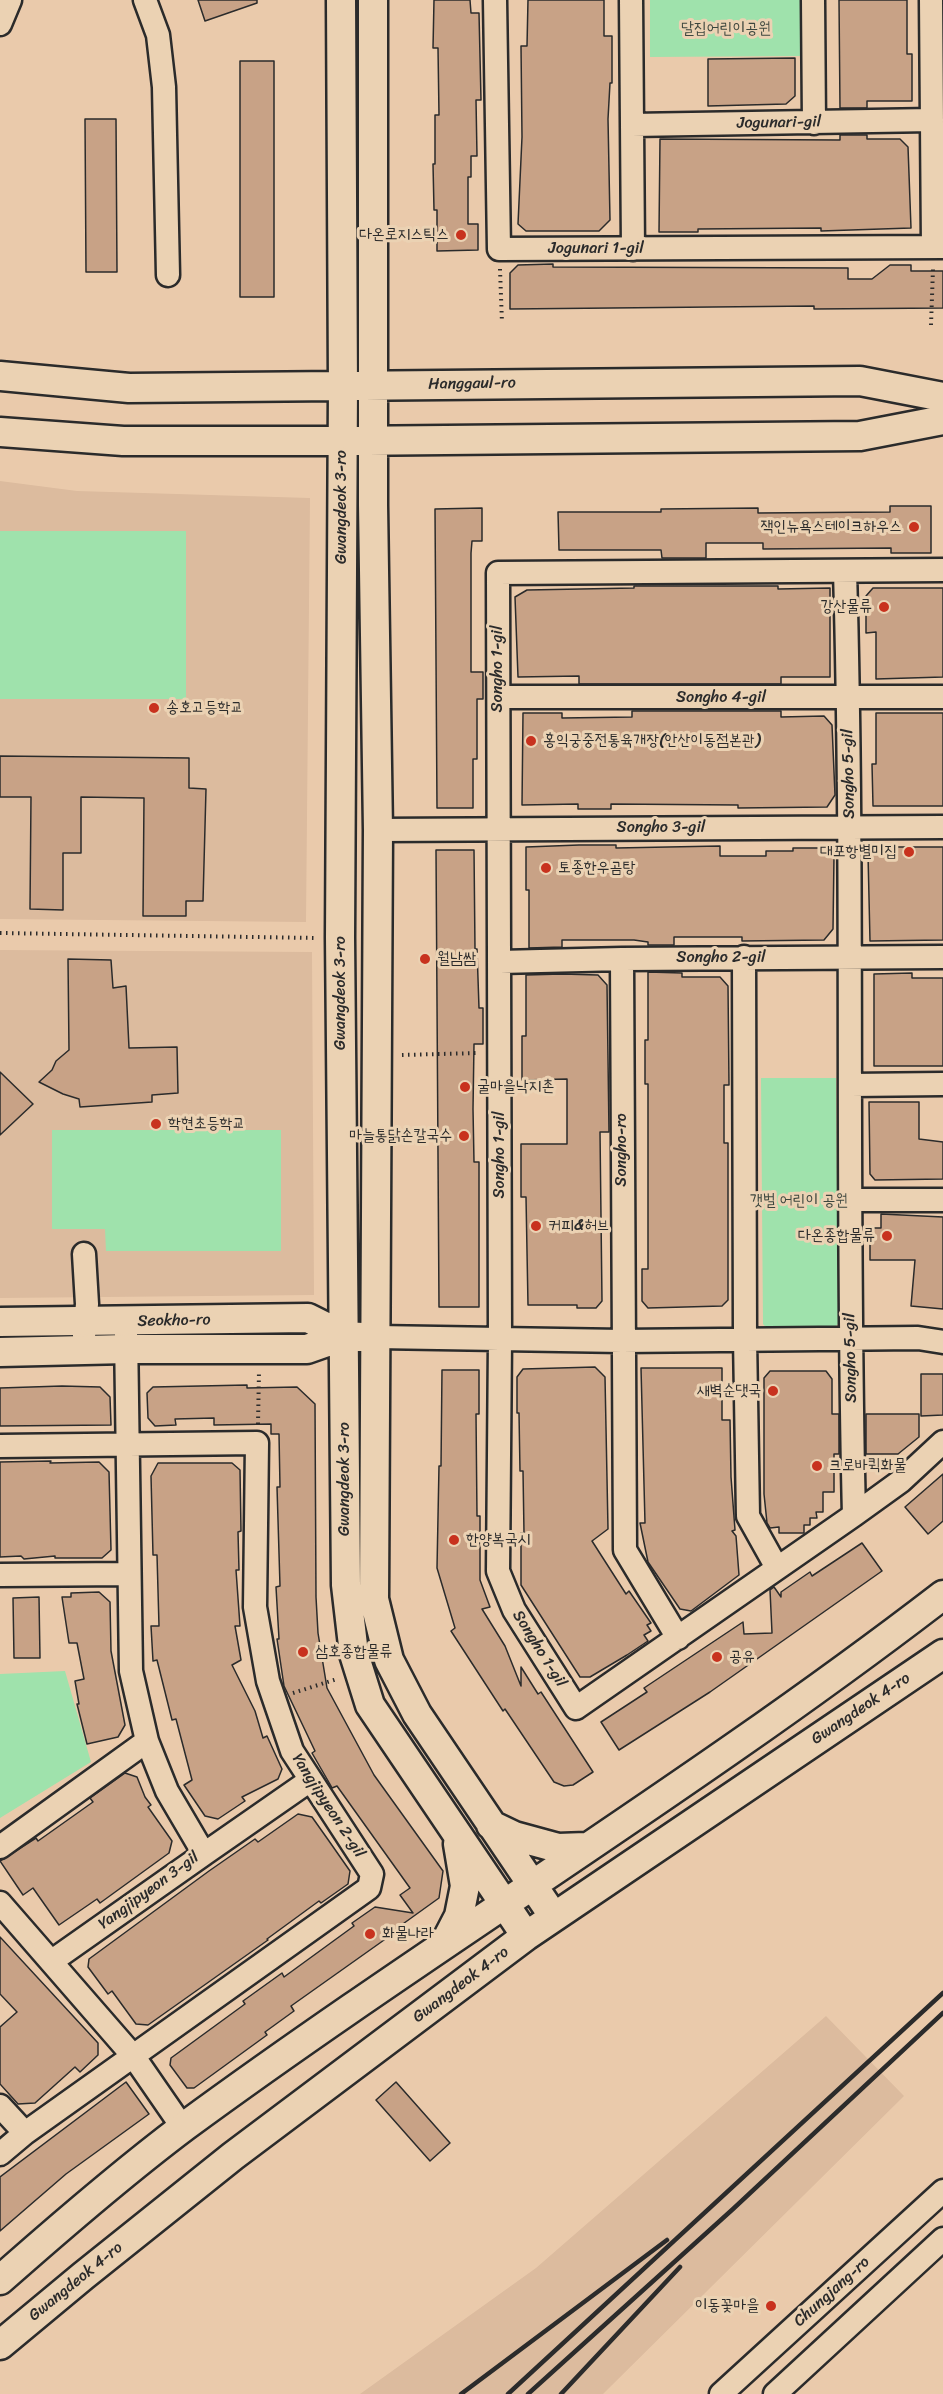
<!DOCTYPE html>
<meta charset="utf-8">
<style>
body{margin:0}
canvas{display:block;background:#eacaab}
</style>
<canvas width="943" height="2394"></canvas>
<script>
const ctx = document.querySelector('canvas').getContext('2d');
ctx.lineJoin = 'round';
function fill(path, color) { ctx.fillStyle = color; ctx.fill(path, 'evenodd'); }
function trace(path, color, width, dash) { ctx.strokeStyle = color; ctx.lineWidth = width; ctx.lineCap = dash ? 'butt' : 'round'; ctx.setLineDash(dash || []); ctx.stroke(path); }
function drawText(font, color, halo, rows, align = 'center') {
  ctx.font = font + ' Sriracha,"Poor Story",sans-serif'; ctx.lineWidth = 6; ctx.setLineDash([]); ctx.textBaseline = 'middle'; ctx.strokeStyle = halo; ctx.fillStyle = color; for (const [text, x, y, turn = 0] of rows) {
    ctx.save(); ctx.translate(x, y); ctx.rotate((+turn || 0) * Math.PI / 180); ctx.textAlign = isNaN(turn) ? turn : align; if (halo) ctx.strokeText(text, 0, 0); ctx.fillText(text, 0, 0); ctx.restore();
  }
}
fill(new Path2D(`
 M0,481L77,491L310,498L306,922L0,919Z
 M0,950L312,952L314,1295L0,1298Z
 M826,2016L904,2096L603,2394H360L536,2268Z`), '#dcbb9e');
fill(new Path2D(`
 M650,0H803V56L650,57Z
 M0,531H186V699H0Z
 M761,1078H836L838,1324L830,1331L770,1332L763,1324Z
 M52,1130H281V1251H106L105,1229H52Z
 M65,1671L91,1762L0,1818V1674Z`), '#9fe2ac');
const building = new Path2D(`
 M198,0H257V3L205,21Z
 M434,0H470L471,13H479L481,100H476L477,156H471V177H468V224H478V250L437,251V210H434L433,164H435V115H439L438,48H433Z
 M528,0H604V36H612V83H610L608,119L610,220L599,231H526L518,224L522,137L521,46H527Z
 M839,0H907V54H912V101H867V108H840Z
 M795,58V96L786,104L708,106V59Z
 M240,61H274V297H240Z
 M85,119H116L117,272H86Z
 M840,135H867V139H900L908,147L911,228L821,231V228L698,229V232H659L660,139L840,140Z
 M553,264V267L848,268V279H872L890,265H911V271H943V308L814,309V306L510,309V273L518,265Z
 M890,506H931V553H891V548L763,549V543H706V558H662L661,550H559L558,512H661V509L758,508V513L890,512Z
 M482,508V541H472L471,553V672H483V699H477V759H473V808H437L435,509Z
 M634,586H778V589L830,588V677H781V684H579V676L518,677L515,597L527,590L634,588Z
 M873,588H943V677L876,679V632L866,633V596Z
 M632,711H781V717L824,716L832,725L835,795L827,807L738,808V805L611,804V809H578V804L522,805L523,713H562V718L632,717Z
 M876,713H943V806H873L872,764H876Z
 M0,756L189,758V788L206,789L203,901H186V916H143L144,798L81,797V853H63V910L30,909L31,797H0Z
 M579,845H616V848L720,846V856H766V851H793V848H821L834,856L833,929L824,940L742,941V937H674V945H648V942L634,940H562V947L529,948V890H526V847Z
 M875,847H943V940L870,941L868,854Z
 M436,850H474L475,949H477L479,1008H483V1044H474L473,1109L474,1162H479V1307H439Z
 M68,959L111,960L113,988L126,986L129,1048L177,1047L178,1093L152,1095V1102L80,1107L79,1099L63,1094L39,1082L52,1070L56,1061L69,1050Z
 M648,972L682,973V977H720L728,986L729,1085H724V1143H728V1300L722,1306L648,1308L642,1301V1269H648V1084H645V1040H648Z
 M912,973V978H943V1066H874V974Z
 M562,974L598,975L607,985L609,1132H600L602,1301L596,1308H577V1305H528L526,1197H521V1144H567V1079L522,1080V1036H526V975Z
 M0,1072L33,1104L0,1135Z
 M869,1102H919V1139L943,1142V1179L875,1180L870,1174Z
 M881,1214L943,1217V1309L911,1306L915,1260H870V1228H881Z
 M595,1367L605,1377L608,1529L592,1541L626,1594L629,1591L651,1623L647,1625L651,1631L644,1635L648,1641L627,1655L590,1677H580L521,1585V1533H524L523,1471H520L519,1413H517V1377L523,1369Z
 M641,1368H722V1420H730L731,1477L735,1530L732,1531L736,1536L739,1575L691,1611L680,1609L648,1562L640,1523H645Z
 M442,1370H479V1414H476L477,1516H480V1580L490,1607L482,1609L505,1646L521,1686V1667L538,1694L541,1692L593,1772L573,1785L564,1786L554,1782L505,1709L503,1711L451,1631L455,1628L437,1568L439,1466H441Z
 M770,1371H826L832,1379V1414H839V1454H834V1492H823V1512H816L817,1518H810V1525H804V1533H779V1527L770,1528L767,1523L764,1494V1378Z
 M921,1374H943V1415L921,1416Z
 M247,1385V1388L297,1387L315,1404L316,1597L318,1633L327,1688L374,1775L443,1871L439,1898L400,1926L401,1928L291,2006L294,2011L265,2032L267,2035L194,2088H187L170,2065L171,2058L245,2004L243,2001L282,1973L284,1977L354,1926L352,1923L375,1907L413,1913L400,1895L410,1888L337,1786L332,1788L331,1786L312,1753L315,1751L284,1686L277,1639H279L276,1587L280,1586L277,1487H280L279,1434H271V1424L214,1425V1418L175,1419L176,1425L155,1426L148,1418L147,1393L153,1387Z
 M62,1386L100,1387L110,1397L111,1425L0,1426V1388Z
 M866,1414H919V1437L898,1454H866Z
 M51,1461L50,1463L99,1462L109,1472L111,1550L102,1558H55V1556L24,1559L21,1556L0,1557V1462Z
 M158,1463H232L240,1470L241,1531L238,1532L239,1570H236L240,1626H235L241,1660L232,1665L255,1711L263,1738L267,1736L282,1769L278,1779L242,1797L245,1801L218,1819L205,1816L184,1785L192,1780L176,1719L172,1720L157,1660L153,1661L151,1626H159L157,1555H153L151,1476Z
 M943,1474V1521L928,1534L905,1507Z
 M862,1543L882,1571L710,1692L619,1750L601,1722L647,1692L644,1688L743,1622L744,1634L772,1633L770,1590L774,1587L781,1597V1592L810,1572L812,1576Z
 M99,1592L110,1602L111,1651L125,1725L118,1737L87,1744L77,1704H79L75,1681L84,1679L77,1643H69L62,1597H71V1593Z
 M39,1597L40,1658H14L13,1598Z
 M125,1773L137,1777L145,1797L151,1805L148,1807L172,1841L169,1853L100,1903L97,1899L59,1925L33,1888L23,1895L0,1861L36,1838L38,1841L93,1802L90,1798Z
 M298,1814L312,1817L329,1841L350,1871L348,1884L321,1903L319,1901L267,1939L268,1940L148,2025L136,2024L112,1991L108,1994L88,1967L89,1959L209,1871L255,1839L258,1842Z
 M0,1937L98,2043V2055L80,2072L75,2067L35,2103L18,2104L0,2084V2027L17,2012L0,1994Z
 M126,2082L149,2114L66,2174L0,2231V2177Z
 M396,2082L450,2143L430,2161L376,2100Z`);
fill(building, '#c8a286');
trace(building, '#2b2b2b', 1.5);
const minor = new Path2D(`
 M145,0L158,35L164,87L168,275
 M495,0L499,249L943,247
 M631,0L633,249
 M813,0L814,123
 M931,0L933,247
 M0,24L10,0
 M632,125L932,120
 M943,570L498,573L500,1339L498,1571L514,1610L576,1708L854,1515L901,1481L943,1442
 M845,571C854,886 846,1200 854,1515
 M499,697H943
 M378,830L943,827
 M744,957L745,1338L748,1516L777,1568
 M622,959L625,1550L678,1638
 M500,962L622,959L943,957
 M851,1085L943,1084
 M851,1200H943
 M84,1254L87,1304L84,1336
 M377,1337L622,1341L918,1338L943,1342
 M0,1446L257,1443L255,1607L268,1681L292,1751L372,1874L369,1888L25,2133L0,2154
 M0,1575L129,1574
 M0,1847L147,1741
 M204,1854L309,1781
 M0,1903L134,2057L183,2128
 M52,1961L204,1854L167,1791L147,1741L131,1671L126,1333
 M0,2106L25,2133
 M721,2394L943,2191
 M775,2394L943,2239`);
const major = new Path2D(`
 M341,0L343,387L340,937L346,1585L354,1654L370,1705L526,1936
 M373,0V505L378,830L374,1599L389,1660L417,1714L554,1917
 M0,376L129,388L860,381L943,397
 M0,432L123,441H342L860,436L943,420
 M0,1322L308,1318L344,1336
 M0,1352L127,1349H307L344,1336L362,1337
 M491,1825L514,1836L558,1848L586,1847
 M445,1943L459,1916L465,1886L458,1844
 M0,2280C60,2227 121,2174 185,2126C433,1944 699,1783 943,1595
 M0,2345L83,2276L233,2156L526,1936L943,1654`);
trace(minor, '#2b2b2b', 27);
trace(major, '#2b2b2b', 33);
trace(new Path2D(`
 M500,269L502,323
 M931,325L933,269
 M0,933L317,938
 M402,1055L478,1053
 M258,1424L259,1371
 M293,1693L337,1679`), '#2b2b2b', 4, [1.5, 4.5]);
trace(minor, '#ebd2b3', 22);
trace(major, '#ebd2b3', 28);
trace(new Path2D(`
 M461,2394L667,2240
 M508,2394L943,1993
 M528,2394L733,2209L943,2013
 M561,2394L680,2267`), '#2b2b2b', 4.5);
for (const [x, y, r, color] of [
 [461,235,6,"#c8321e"],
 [914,527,6,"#c8321e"],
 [884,607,6,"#c8321e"],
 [154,708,6,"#c8321e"],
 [531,741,6,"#c8321e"],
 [909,852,6,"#c8321e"],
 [546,868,6,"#c8321e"],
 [425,959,6,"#c8321e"],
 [465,1087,6,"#c8321e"],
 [156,1124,6,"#c8321e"],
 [464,1136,6,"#c8321e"],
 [536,1226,6,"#c8321e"],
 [887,1236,6,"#c8321e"],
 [773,1391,6,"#c8321e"],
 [817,1466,6,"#c8321e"],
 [454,1540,6,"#c8321e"],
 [303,1652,6,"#c8321e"],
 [717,1657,6,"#c8321e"],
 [370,1934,6,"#c8321e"],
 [771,2306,6,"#c8321e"]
]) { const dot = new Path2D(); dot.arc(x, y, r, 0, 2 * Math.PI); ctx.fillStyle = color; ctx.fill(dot); trace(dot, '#ebd2b3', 2); }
drawText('16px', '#3c463e', '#ebd2b3', [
 ["달집어린이공원",726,29],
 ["갯벌 어린이 공원",799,1201]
]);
drawText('16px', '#2b2b2b', '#ebd2b3', [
 ["Jogunari-gil",779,123,-1],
 ["Jogunari 1-gil",596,249],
 ["Hanggaul-ro",472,384,-1],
 ["Gwangdeok 3-ro",342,507,-90],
 ["Songho 1-gil",498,669,-90],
 ["Songho 4-gil",721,698],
 ["Songho 5-gil",849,774,-91],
 ["Songho 3-gil",661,828],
 ["Songho 2-gil",721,958],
 ["Gwangdeok 3-ro",341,993,-90],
 ["Songho-ro",622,1150,-90],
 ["Songho 1-gil",500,1155,-90],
 ["Seokho-ro",174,1321,-1],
 ["Songho 5-gil",851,1358,-91],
 ["Gwangdeok 3-ro",345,1479,-90],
 ["Songho 1-gil",539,1649,58],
 ["Gwangdeok 4-ro",861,1709,-34],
 ["Yangjipyeon 2-gil",328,1806,57],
 ["Yangjipyeon 3-gil",149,1891,-36],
 ["Gwangdeok 4-ro",461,1985,-37],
 ["Gwangdeok 4-ro",76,2282,-39],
 ["Chungjang-ro",832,2292,-42]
]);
drawText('16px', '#2b2b2b', '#ebd2b3', [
 ["다온로지스틱스",449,235,"right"],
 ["잭인뉴욕스테이크하우스",902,527,"right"],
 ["강산물류",872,607,"right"],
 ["송호고등학교",166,708],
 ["홍익궁중전통육개장(안산이동점본관)",543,741],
 ["대포항별미집",897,852,"right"],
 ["토종한우곰탕",558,868],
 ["월남쌈",437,959],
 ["굴마을낙지촌",477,1087],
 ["학현초등학교",168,1124],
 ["마늘통닭손칼국수",452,1136,"right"],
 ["커피&허브",548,1226],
 ["다온종합물류",875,1236,"right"],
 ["새벽순댓국",761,1391,"right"],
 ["크로바퀵화물",829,1466],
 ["한양복국시",466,1540],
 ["삼호종합물류",315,1652],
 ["공유",729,1657],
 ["화물나라",382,1934],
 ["이동꽃마을",759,2306,"right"]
], 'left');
</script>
